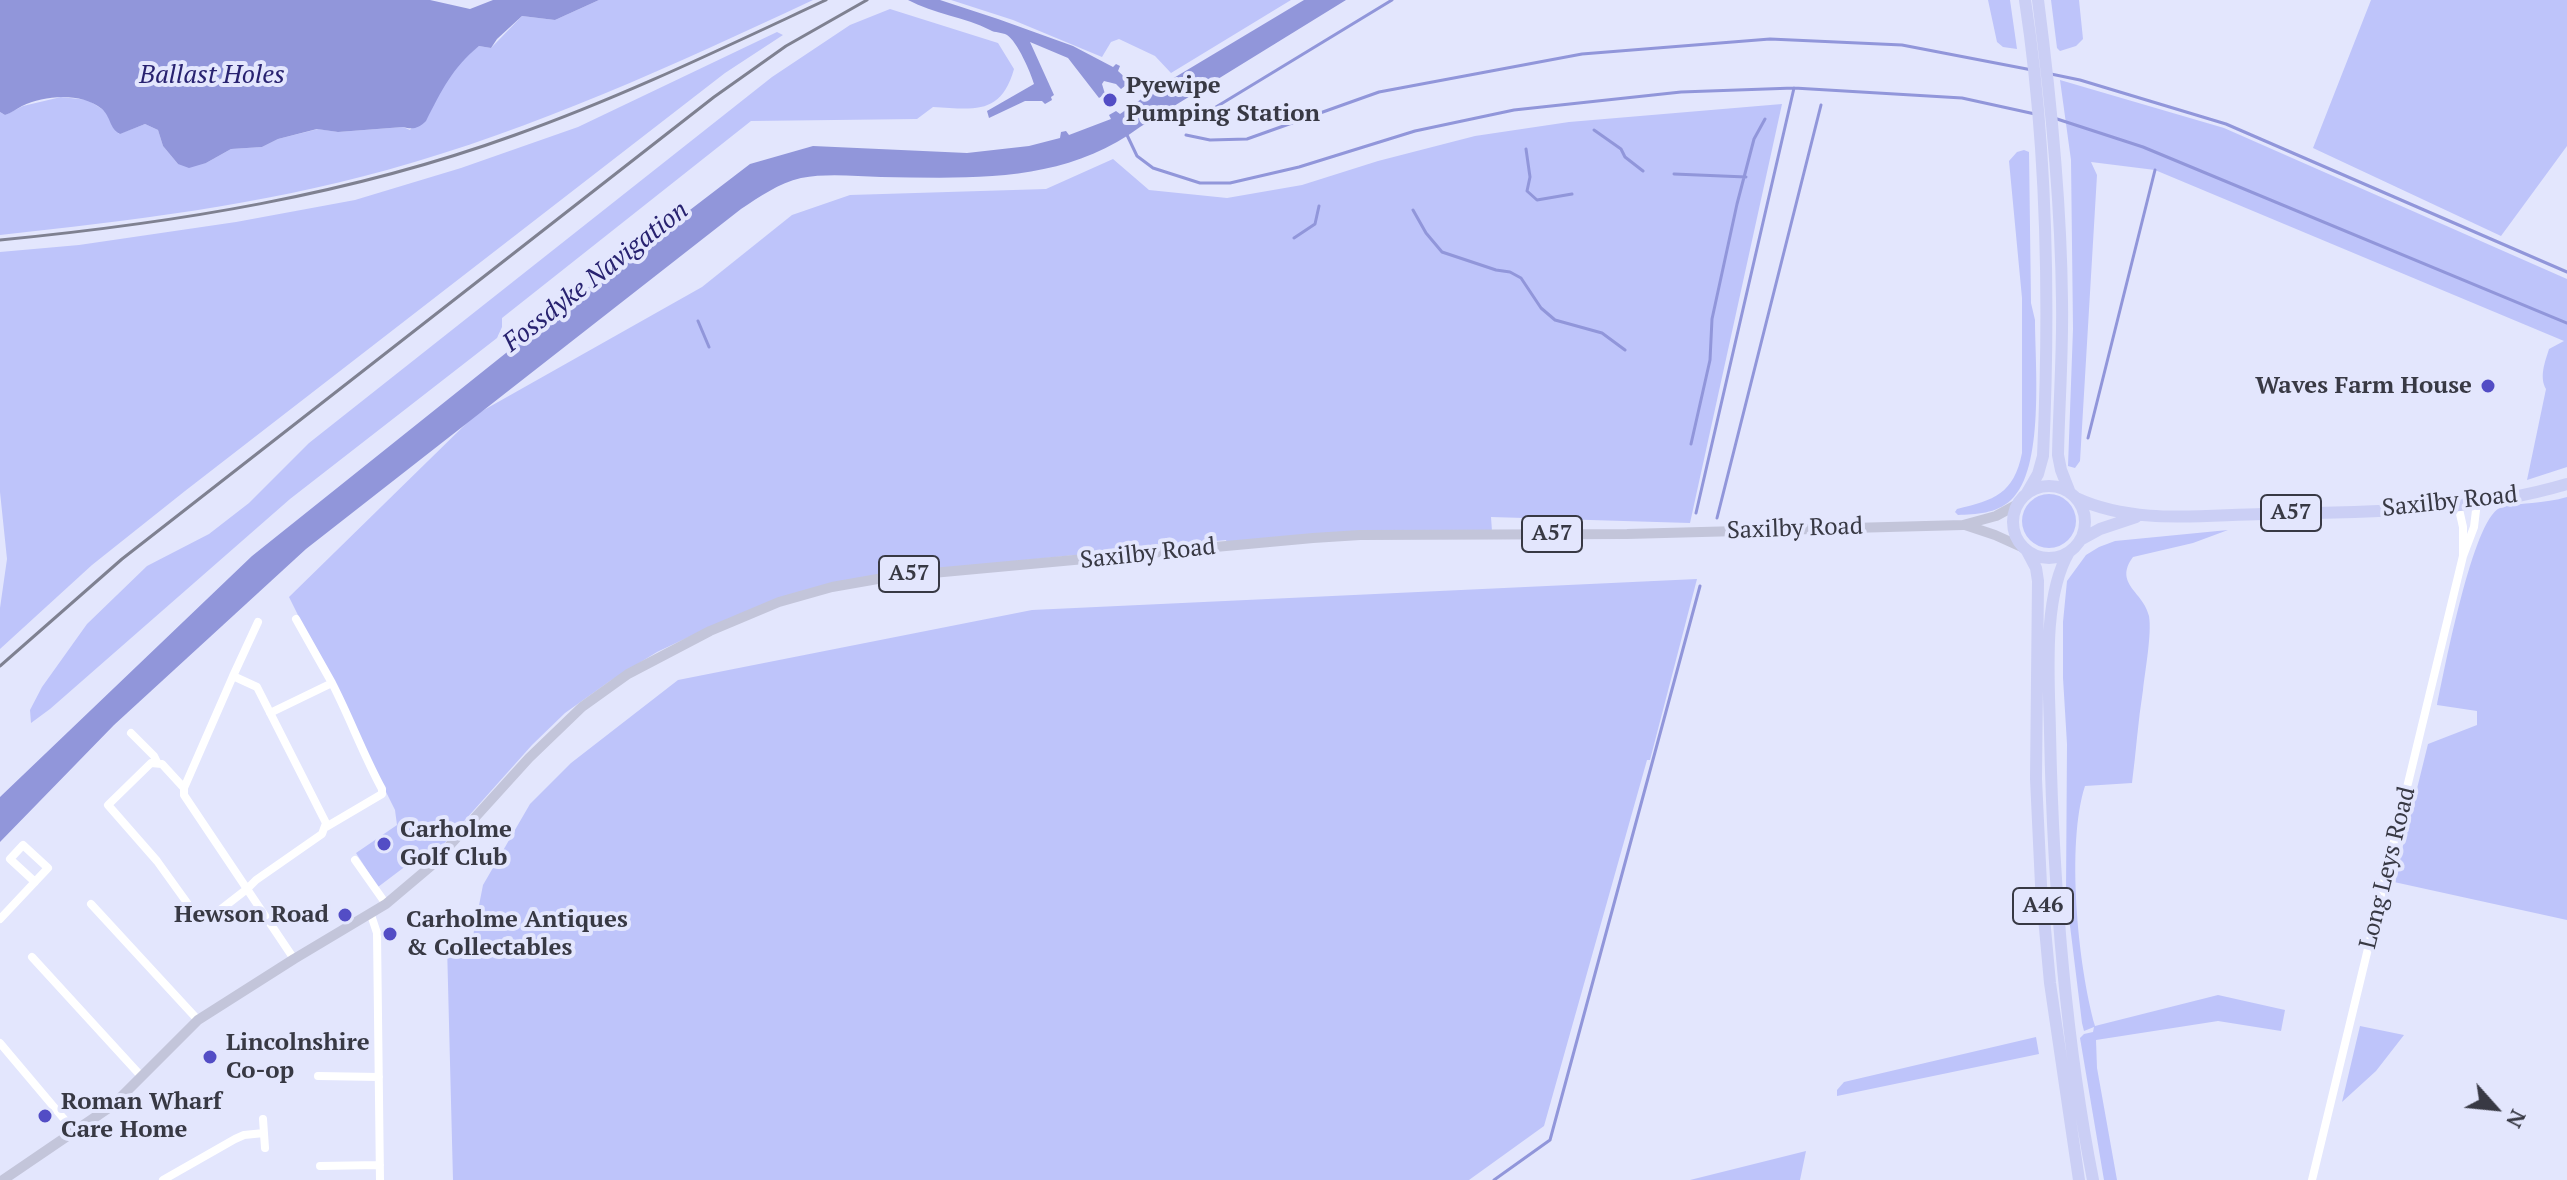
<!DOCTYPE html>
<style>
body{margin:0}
#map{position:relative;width:2567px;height:1180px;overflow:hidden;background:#e3e6fd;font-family:"PT Serif",serif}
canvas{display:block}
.north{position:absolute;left:2455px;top:1068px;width:80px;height:80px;-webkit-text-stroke:6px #e3e6fd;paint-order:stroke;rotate:117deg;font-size:22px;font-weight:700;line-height:32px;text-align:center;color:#383944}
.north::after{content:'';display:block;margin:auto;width:28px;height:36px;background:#383944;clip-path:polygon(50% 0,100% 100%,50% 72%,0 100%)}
</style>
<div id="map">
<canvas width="2567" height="1180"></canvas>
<div class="north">N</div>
</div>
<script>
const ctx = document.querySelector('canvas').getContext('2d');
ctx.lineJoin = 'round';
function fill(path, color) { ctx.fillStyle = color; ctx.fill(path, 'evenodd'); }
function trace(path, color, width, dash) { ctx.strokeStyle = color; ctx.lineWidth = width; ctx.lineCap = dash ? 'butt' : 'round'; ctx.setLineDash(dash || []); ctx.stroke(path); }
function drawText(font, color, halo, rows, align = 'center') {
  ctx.font = font + ' "PT Serif",serif'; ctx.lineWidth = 8; ctx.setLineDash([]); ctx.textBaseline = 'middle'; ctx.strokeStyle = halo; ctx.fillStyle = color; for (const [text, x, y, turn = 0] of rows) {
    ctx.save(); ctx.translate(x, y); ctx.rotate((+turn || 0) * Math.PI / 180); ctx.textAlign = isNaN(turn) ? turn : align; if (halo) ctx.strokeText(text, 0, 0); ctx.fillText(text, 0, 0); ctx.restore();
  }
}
fill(new Path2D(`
 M599,0H813C674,65 535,129 387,170C261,205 130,221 0,235V112L5,115L23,106L61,97L88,100L105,111L119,134L145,124L158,130L163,146L178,164L206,163L231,149L262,147L278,139L318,129L338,132L403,127L410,130L461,60L479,46L491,48L522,16L555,20Z
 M951,0H1291L1171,73L1155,56L1119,39L1111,42L1102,57L1013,20Z
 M1988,0H2010L2017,49L2003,47L1997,42Z
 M2051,0H2079L2083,39L2076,46L2060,51L2057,48Z
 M2371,0H2567V146L2501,236L2313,148Z
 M890,9L998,43L1014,69C1001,116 973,109 933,107L917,119L751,121L502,318V327L497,338L290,499L50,709L31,723L30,710L42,687L87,624L147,566L209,534L249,503L309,443L772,77L850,25Z
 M777,32L783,35L725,73L185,491L92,565L0,649V608L7,559L0,492V252L79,245L236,222L355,200L461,168L578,127Z
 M2060,80L2224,128L2567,279V467L2527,480L2546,389C2539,377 2545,362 2549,349L2564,341L2155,170L2091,162L2097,175L2080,461L2075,468L2068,466L2073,329L2071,160Z
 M1782,104L1690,523L1491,517L1492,531L1227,543L1226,540L876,575L714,625L657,652L610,681L565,713L532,745L432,857L423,853L378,887L356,853L397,825L395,810L289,597L475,415L702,287L792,215L850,195L1046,189L1113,159L1149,190L1227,198L1302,185L1378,161L1475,136L1569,122Z
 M2024,150L2029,152L2031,303L2035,320C2035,365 2045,469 2011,500C1996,514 1976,514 1958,515L1955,512L1957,509C1994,500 2014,494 2022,453V298L2009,161L2017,152Z
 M2022 521a27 27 0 1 1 54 0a27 27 0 1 1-54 0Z
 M2567,497V920L2394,882L2428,744L2477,725V711L2437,705C2444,672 2473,518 2500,508C2518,502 2545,504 2567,497Z
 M2228,530L2193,543L2133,557C2113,584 2144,592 2149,616C2152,634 2145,671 2143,690C2138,721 2136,752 2132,783L2085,786C2066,844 2078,966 2095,1026L2218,995L2285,1010L2281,1031L2218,1021L2096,1040L2097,1068L2117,1180H2104L2080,1038L2084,1034L2093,1032L2094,1027L2084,1031L2082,1023L2066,893L2067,744L2063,678V622L2067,581L2086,555L2099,547L2115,541Z
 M1697,579L1650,760H1647L1544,1126L1469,1180H453L447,945L472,941L483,885L530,804L571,763L678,680L1032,610Z
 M2360,1026L2404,1035L2376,1071L2342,1102Z
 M2036,1037L2039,1054L1837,1096V1090L1844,1082Z
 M1806,1151L1800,1180H1690Z`), '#bec4fa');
fill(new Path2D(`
 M0,0H430L470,9L493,0H599L555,20L522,16L497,39L491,48L479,46C452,68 442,90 426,121C419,128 413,130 403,127L338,132L317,129L278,139L262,147L231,149L206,163L189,168L178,164L163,146L158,130L145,124L120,134C109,128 111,117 102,109C81,92 45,95 22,106C16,109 11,113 5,115L0,112Z
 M908,0H940L998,19L1073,46L1113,67L1116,64L1120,66L1118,71L1130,82L1121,89L1116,84L1104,81L1102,84L1105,94L1099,98L1068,58L1030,42L1054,95L1051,97L1052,100L1045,104L1042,101H1025L989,118L987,111L1034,84C1031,73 1017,41 1007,35C1002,32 995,33 990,30C965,17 934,14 908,0Z
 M1304,0H1346L1140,127C1063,184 972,178 881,177C855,176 826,173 801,178C779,183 759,197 741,209L306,549L114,725L0,842V797L252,556L571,301L750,164L813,146L967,153L1029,146L1060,138L1061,132L1066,131L1069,135L1111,119L1109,115L1116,111L1120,114L1147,95L1145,92L1149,89L1152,91Z`), '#9196da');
trace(new Path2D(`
 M2051,74L2080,80L2226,124L2567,272
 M2054,118L2143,147L2567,323
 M1193,121L1392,0
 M1594,130L1621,149L1625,157L1643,171
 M1127,135L1137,156L1153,168L1200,183H1230L1299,167L1415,131L1514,110L1681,92L1794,88L1962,98L2035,114
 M1186,135L1210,140L1247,139L1379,92L1582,54L1770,39L1902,45L2032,70
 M1526,149L1530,177L1527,191L1537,200L1572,194
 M1674,174L1746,177
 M1413,210L1426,233L1442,252L1496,270L1510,272L1521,278L1541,308L1555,320L1602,333L1625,350
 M1294,238L1315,224L1319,206
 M698,321L709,347
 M2088,438L2155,170
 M1691,444L1710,360L1712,319L1737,204L1754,139L1765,119
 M1696,513L1794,88
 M1717,518L1821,105
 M1494,1180L1550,1140L1700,586`), '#9196da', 3);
trace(new Path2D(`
 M2458,505L2463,527V555
 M296,619L332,683
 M233,676L257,687L326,823L322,834L256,880L247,889L184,795V788Z
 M233,676L258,622
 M270,713L332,683C350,718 363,754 382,789V794L326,827
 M131,733L154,756L157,762
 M184,788L162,764L151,763L108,805L157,861L198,918L206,920L211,917L247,889L294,959
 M355,860L386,904
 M91,904L198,1020
 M371,915L377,933L380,1180
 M0,919L48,868L23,845L10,859L35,882
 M32,957L141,1076
 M0,1043L75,1132
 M318,1076L379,1077
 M263,1119L265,1148
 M320,1166L380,1165
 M163,1180L235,1139L244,1135L264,1133
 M2312,1180L2463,556L2474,527L2477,502`), '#fff', 8);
trace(new Path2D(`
 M1965,525L1995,535L2026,549
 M3,1180L113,1105L198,1020L294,959L386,904L431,866L529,758L582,707L628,674L710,631L779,602L832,587L889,577L1313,538L1360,535L1627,534L1963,525L1996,516L2018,504`), '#c3c5da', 10);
trace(new Path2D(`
 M2025,0C2048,151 2050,304 2043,456L2038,474L2027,493
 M2038,0C2051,100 2061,200 2062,301C2063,352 2059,403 2058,455L2061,470L2070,493
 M2013 522a36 36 0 1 1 72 0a36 36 0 1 1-72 0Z
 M2076,498C2134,525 2201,515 2263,514C2364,512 2470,513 2567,484
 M2080,540L2100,529L2136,517
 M2027,551L2036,568L2038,581L2036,779L2041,885L2050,983L2079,1180
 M2069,552C2042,598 2049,679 2050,732C2053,882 2064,1032 2093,1180`), '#cbcff5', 12);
trace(new Path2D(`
 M0,240C175,223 349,195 515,135C622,97 723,48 826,0
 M0,666L122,559L714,97L786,46L867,0`), '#7f8191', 3);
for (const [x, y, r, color] of [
 [1110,100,8,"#534dc5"],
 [2488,386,8,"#534dc5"],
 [384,844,8,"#534dc5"],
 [345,915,8,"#534dc5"],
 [390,934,8,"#534dc5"],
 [210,1057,8,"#534dc5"],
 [45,1116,8,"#534dc5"]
]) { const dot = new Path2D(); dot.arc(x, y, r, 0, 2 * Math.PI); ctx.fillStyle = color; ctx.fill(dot); trace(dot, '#e3e6fd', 3); }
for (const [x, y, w] of [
 [2291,513,60],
 [1552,534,60],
 [909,574,60],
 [2043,906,60]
]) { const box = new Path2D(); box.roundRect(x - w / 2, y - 18, w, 36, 6); ctx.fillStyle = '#e3e6fd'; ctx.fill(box); trace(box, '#383944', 2); }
drawText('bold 22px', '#383944', null, [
 ["A57",2291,513],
 ["A57",1552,534],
 ["A57",909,574],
 ["A46",2043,906]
]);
drawText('bold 24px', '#383944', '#e3e6fd', [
 ["Pyewipe",1126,86],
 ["Pumping Station",1126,114],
 ["Waves Farm House",2472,386,"right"],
 ["Carholme",400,830],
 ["Golf Club",400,858],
 ["Hewson Road",329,915,"right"],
 ["Carholme Antiques",406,920],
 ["& Collectables",406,948],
 ["Lincolnshire",226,1043],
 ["Co-op",226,1071],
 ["Roman Wharf",61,1102],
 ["Care Home",61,1130]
], 'left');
drawText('24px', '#383944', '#e3e6fd', [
 ["Saxilby Road",2450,502,-6],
 ["Saxilby Road",1795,529,-2],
 ["Saxilby Road",1148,554,-6],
 ["Long Leys Road",2388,868,-76]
]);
drawText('italic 26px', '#282270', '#e3e6fd', [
 ["Ballast Holes",212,76],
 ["Fossdyke Navigation",596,277,-38]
]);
</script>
